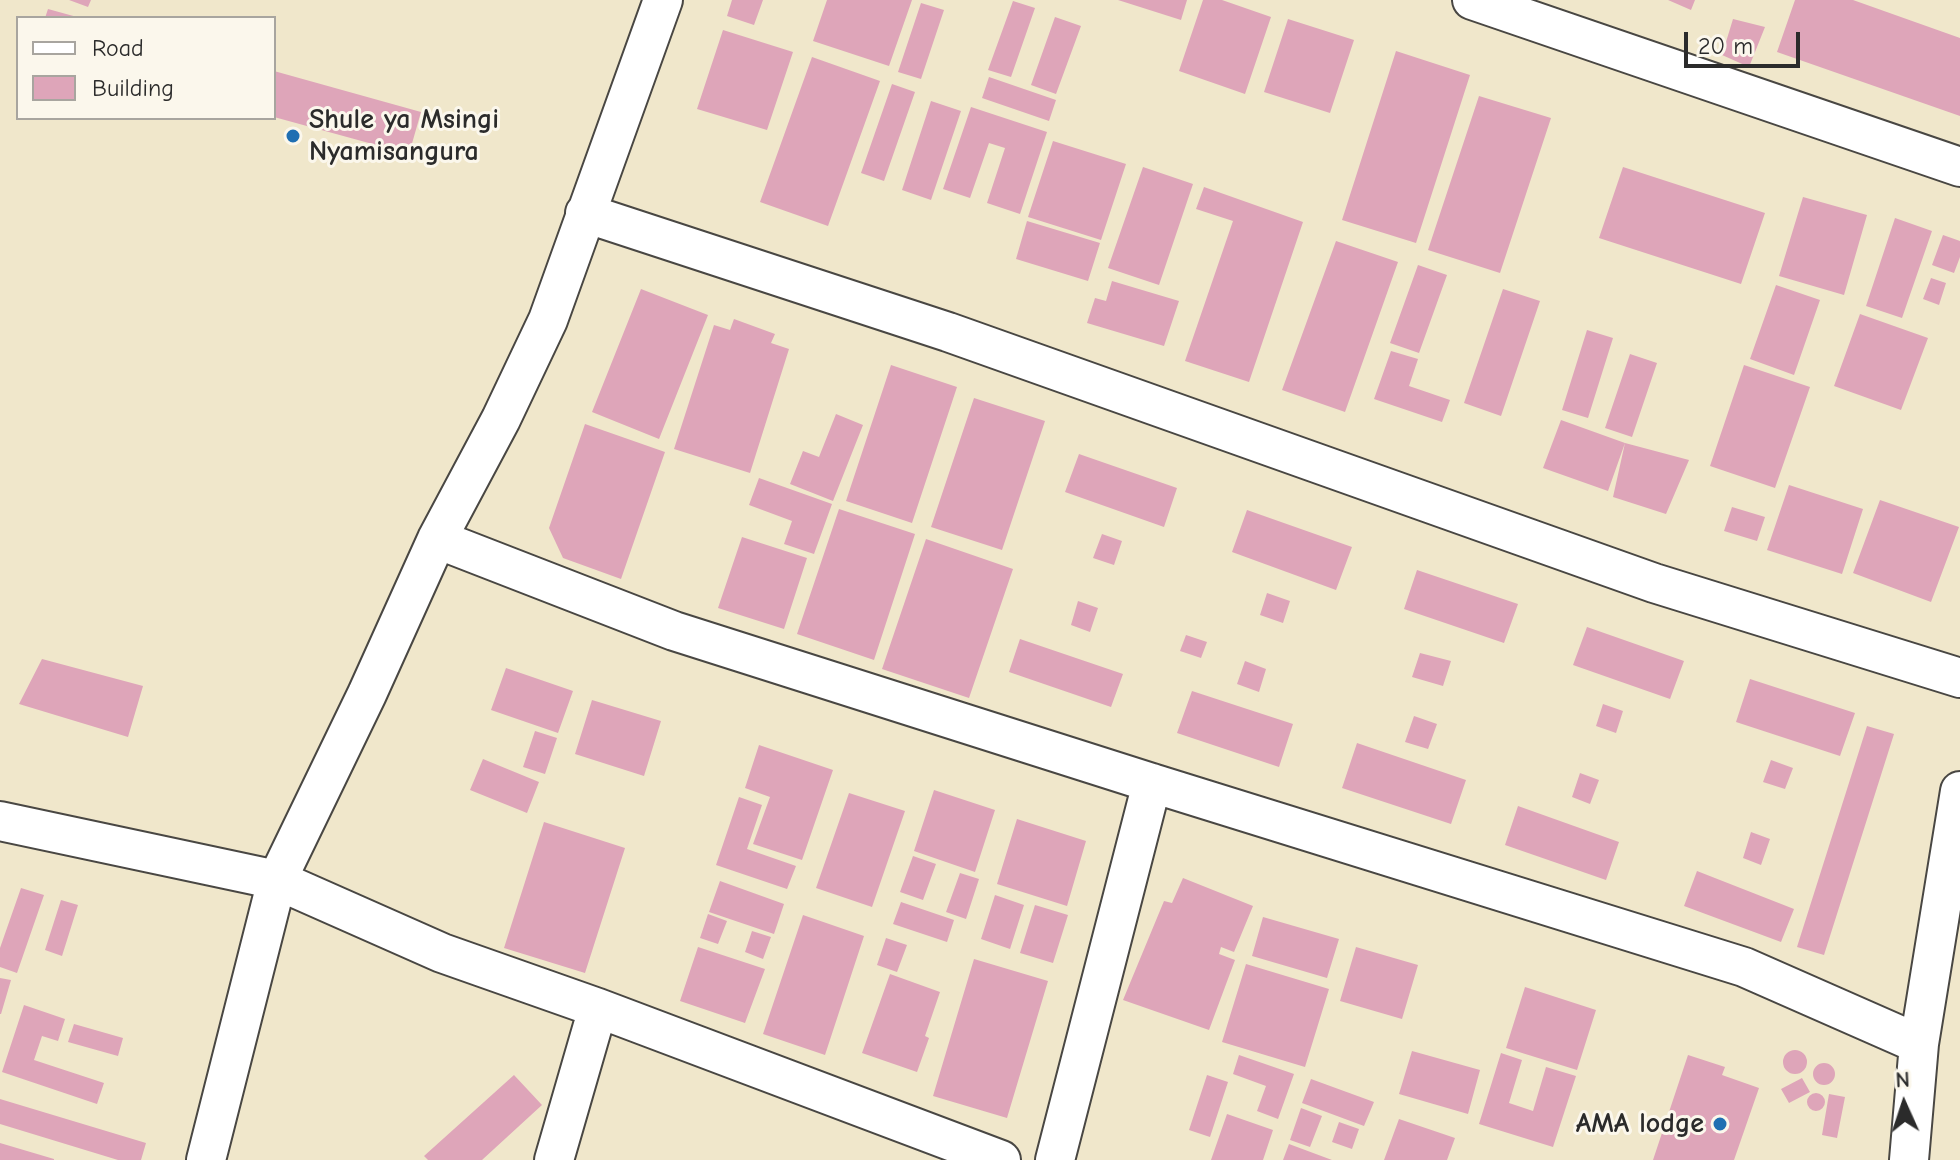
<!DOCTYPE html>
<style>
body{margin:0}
#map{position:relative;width:1960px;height:1160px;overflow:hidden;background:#f0e7cb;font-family:"Comic Neue",sans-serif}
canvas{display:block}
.legend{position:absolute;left:16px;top:16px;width:260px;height:104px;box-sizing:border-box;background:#fbf7ec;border:2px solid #a8a59f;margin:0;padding:10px 14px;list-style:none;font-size:24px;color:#2b2b2b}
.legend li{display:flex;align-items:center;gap:16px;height:40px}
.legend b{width:40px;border:2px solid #a8a59f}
.north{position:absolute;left:1864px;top:1064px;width:80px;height:80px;-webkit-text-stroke:6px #fbf7ec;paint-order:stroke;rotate:357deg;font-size:22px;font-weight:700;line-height:32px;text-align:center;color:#2b2b2b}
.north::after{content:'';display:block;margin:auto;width:28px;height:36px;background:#2b2b2b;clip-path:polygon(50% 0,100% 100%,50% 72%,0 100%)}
.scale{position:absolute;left:1684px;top:32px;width:116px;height:36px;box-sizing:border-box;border:4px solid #2b2b2b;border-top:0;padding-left:10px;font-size:24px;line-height:28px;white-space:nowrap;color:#2b2b2b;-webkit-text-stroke:6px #fbf7ec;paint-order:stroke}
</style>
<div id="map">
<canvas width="1960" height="1160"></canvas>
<ul class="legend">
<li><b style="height:10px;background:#fff"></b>Road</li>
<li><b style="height:22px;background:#dea5b9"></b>Building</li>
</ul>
<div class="north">N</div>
<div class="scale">20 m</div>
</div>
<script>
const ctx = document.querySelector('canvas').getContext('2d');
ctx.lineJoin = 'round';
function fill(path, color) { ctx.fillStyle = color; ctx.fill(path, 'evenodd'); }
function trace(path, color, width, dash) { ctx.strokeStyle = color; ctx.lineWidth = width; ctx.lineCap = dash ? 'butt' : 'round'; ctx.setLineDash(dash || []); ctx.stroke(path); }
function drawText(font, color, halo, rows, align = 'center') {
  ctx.font = font + ' "Comic Neue",sans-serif'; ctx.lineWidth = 6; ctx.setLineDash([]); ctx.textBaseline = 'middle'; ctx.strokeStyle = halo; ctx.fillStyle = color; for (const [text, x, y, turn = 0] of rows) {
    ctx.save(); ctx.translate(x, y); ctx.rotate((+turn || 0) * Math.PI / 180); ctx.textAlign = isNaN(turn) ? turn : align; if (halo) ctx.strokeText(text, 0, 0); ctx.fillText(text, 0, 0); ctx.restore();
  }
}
fill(new Path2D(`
 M69,0H91L88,7Z
 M732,0H763L754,25L727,16Z
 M827,0H912L889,66L813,41Z
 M1118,0H1187L1181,20Z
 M1203,0H1222L1271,17L1245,94L1179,71Z
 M1668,0H1695L1691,10Z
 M1795,0H1853L1960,38V116L1777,52Z
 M1013,1L1035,8L1011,77L988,70Z
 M921,3L944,10L921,79L898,72Z
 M48,9L77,17L76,18H45Z
 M1055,17L1081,26L1056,94L1031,85Z
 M1288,19L1354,40L1330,113L1264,92Z
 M1733,19L1765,27L1749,67L1722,55Z
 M723,30L793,52L767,130L697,109Z
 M1396,51L1470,75L1416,243L1342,220Z
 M812,57L880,81L828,226L760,202Z
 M274,71L421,112L409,154L274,117Z
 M989,77L1056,100L1049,121L982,98Z
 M892,84L915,92L884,181L861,173Z
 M1479,96L1551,118L1500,273L1428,250Z
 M931,101L961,111L931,200L902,190Z
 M971,107L1047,132L1020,214L987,203L1005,148L989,143L970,198L943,189Z
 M1053,141L1126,164L1101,240L1028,217Z
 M1143,167L1193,184L1159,285L1108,268Z
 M1623,167L1765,213L1741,284L1599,238Z
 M1204,187L1303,222L1249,382L1185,361L1233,221L1196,209Z
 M1803,197L1867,215L1844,295L1779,276Z
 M1895,218L1932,231L1902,318L1866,306Z
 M1027,221L1100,243L1088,281L1016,259Z
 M1943,235L1960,241V257L1954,273L1932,265Z
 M1336,241L1398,262L1345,412L1282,390Z
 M1418,265L1447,275L1419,353L1390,343Z
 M1931,278L1946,283L1939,305L1923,299Z
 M1112,281L1179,301L1164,346L1087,323L1095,298L1106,301Z
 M1776,285L1820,300L1794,375L1750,359Z
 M641,289L708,315L659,439L592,412Z
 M1503,289L1540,301L1501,416L1464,403Z
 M1860,314L1928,338L1901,410L1834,386Z
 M734,319L775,334L771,343L789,349L750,473L674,449L714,325L730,330Z
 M1587,330L1613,338L1588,418L1562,410Z
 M1391,351L1418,359L1409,386L1450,400L1442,422L1374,399Z
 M1630,354L1657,363L1632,437L1605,428Z
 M891,365L957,387L912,523L846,501Z
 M1744,365L1810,387L1775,488L1710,466Z
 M974,398L1045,421L1002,550L931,527Z
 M836,414L863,425L833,501L790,484L803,451L819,457Z
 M1561,420L1625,443L1689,460L1666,514L1613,497L1625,443L1608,491L1543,468Z
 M585,424L665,452L621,579L563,558L549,528Z
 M1079,454L1177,488L1164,527L1065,492Z
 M759,478L832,504L814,554L784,544L792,521L749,505Z
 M1789,485L1863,509L1842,574L1767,550Z
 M1880,500L1959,527L1931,602L1853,573Z
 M1732,507L1765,517L1757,541L1724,531Z
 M839,509L915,534L874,660L797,634Z
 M1247,510L1352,547L1336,590L1232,552Z
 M1102,534L1122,541L1114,565L1093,558Z
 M742,537L807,558L784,629L718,608Z
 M926,539L1013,569L969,698L882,669Z
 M1417,570L1518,604L1504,643L1404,609Z
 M1267,593L1290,601L1283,623L1260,615Z
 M1078,601L1098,608L1090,632L1071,625Z
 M1587,627L1684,661L1670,699L1573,665Z
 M1186,635L1207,642L1201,658L1180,651Z
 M1020,639L1123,674L1111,707L1009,672Z
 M1420,653L1451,661L1443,686L1412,677Z
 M42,659L143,686L128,737L19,704Z
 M1245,661L1266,669L1259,692L1237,684Z
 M506,668L573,691L558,733L491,710Z
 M1750,679L1855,713L1840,756L1736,722Z
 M1192,691L1293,724L1279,767L1177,733Z
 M592,700L661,721L644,776L575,754Z
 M1603,704L1623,711L1616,733L1596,726Z
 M1414,716L1437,724L1428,749L1405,742Z
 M1867,726L1894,734L1824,955L1797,947Z
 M535,731L557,738L545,774L523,767Z
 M1357,743L1466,780L1451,824L1342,788Z
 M759,745L833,770L802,860L753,844L770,797L745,788Z
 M483,759L539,782L527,813L470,790Z
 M1771,760L1793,768L1785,789L1763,782Z
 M1580,773L1599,780L1590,804L1572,797Z
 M934,790L995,810L975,872L914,851Z
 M849,793L905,811L872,907L816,888Z
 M739,797L762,805L747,849L796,866L787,889L716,865Z
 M1518,806L1619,842L1606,880L1505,845Z
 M1017,819L1086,841L1067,906L997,884Z
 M544,822L625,848L585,973L504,948Z
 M1751,832L1770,839L1761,865L1743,858Z
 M913,856L936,864L923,900L900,892Z
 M1697,871L1794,909L1781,942L1684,906Z
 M960,873L979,879L966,919L946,912Z
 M1183,878L1253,906L1234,952L1221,947L1219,954L1235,960L1209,1030L1123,1000L1164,901L1172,903Z
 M720,881L784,904L774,934L709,912Z
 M21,888L44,895L17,973L0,967V948Z
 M995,895L1024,905L1010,949L981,939Z
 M61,900L78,905L62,956L45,950Z
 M901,902L954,920L947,942L893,924Z
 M1035,905L1068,915L1053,963L1020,953Z
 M708,914L727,921L718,944L700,938Z
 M803,915L864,936L825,1055L763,1034Z
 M1263,917L1339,939L1327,978L1252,956Z
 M752,931L771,937L763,959L745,952Z
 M886,938L907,945L897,972L877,965Z
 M698,947L765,969L745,1023L680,1001Z
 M1356,947L1418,965L1402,1019L1340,1001Z
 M974,959L1048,981L1007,1118L933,1096Z
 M1246,964L1329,989L1305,1067L1222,1042Z
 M890,974L940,992L925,1036L929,1038L917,1072L862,1053Z
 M0,978L11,980L1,1014H0Z
 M1525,987L1596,1010L1577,1070L1506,1048Z
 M24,1005L65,1019L58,1041L42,1036L34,1060L104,1083L97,1104L2,1072Z
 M74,1024L123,1038L118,1056L68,1042Z
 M1783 1062a12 12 0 1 1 24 0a12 12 0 1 1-24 0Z
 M1412,1051L1480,1070L1468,1114L1399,1094Z
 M1501,1053L1522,1060L1509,1103L1533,1111L1546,1067L1576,1076L1553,1147L1479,1124Z
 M1239,1055L1294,1074L1278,1119L1257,1111L1266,1086L1233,1074Z
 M1688,1055L1725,1067L1722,1075L1759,1088L1734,1160H1653Z
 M1813 1074a11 11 0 1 1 22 0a11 11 0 1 1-22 0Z
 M514,1075L542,1105L482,1160H428L424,1156Z
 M1207,1075L1228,1082L1210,1137L1189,1130Z
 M1802,1078L1810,1092L1789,1103L1781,1089Z
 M1311,1079L1374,1102L1364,1126L1302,1103Z
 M1807 1102a9 9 0 1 1 18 0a9 9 0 1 1-18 0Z
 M1829,1094L1845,1097L1837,1138L1822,1135Z
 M0,1099L146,1143L141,1160H118L0,1124Z
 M1301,1108L1322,1116L1310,1147L1290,1140Z
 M1227,1114L1273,1130L1263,1160H1211Z
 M1399,1119L1455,1138L1447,1160H1384Z
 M1339,1122L1359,1129L1352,1149L1332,1142Z
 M0,1143L54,1159V1160H0Z
 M1289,1144L1332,1160H1283Z`), '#dea5b9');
const minor = new Path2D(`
 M1472,0L1960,167
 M585,213L948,332L1654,583L1960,678
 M437,539L674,631L1152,783L1744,967L1919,1044
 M0,821L277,880L442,953L598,1008L1001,1160
 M206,1160L277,880L367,694L437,539L501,419L548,320L663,0
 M554,1160L598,1008
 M1055,1160L1152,783
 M1909,1160L1919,1044L1960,791`);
trace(minor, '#494743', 42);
trace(minor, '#fff', 38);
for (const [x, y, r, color] of [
 [293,136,8,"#1f6fb2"],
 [1720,1124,8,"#1f6fb2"]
]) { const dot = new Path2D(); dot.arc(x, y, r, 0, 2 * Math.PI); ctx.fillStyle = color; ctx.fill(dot); trace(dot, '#fbf7ec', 3); }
drawText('bold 28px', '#2b2b2b', '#fbf7ec', [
 ["Shule ya Msingi",309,120],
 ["Nyamisangura",309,152],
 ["AMA lodge",1704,1124,"right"]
], 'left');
</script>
